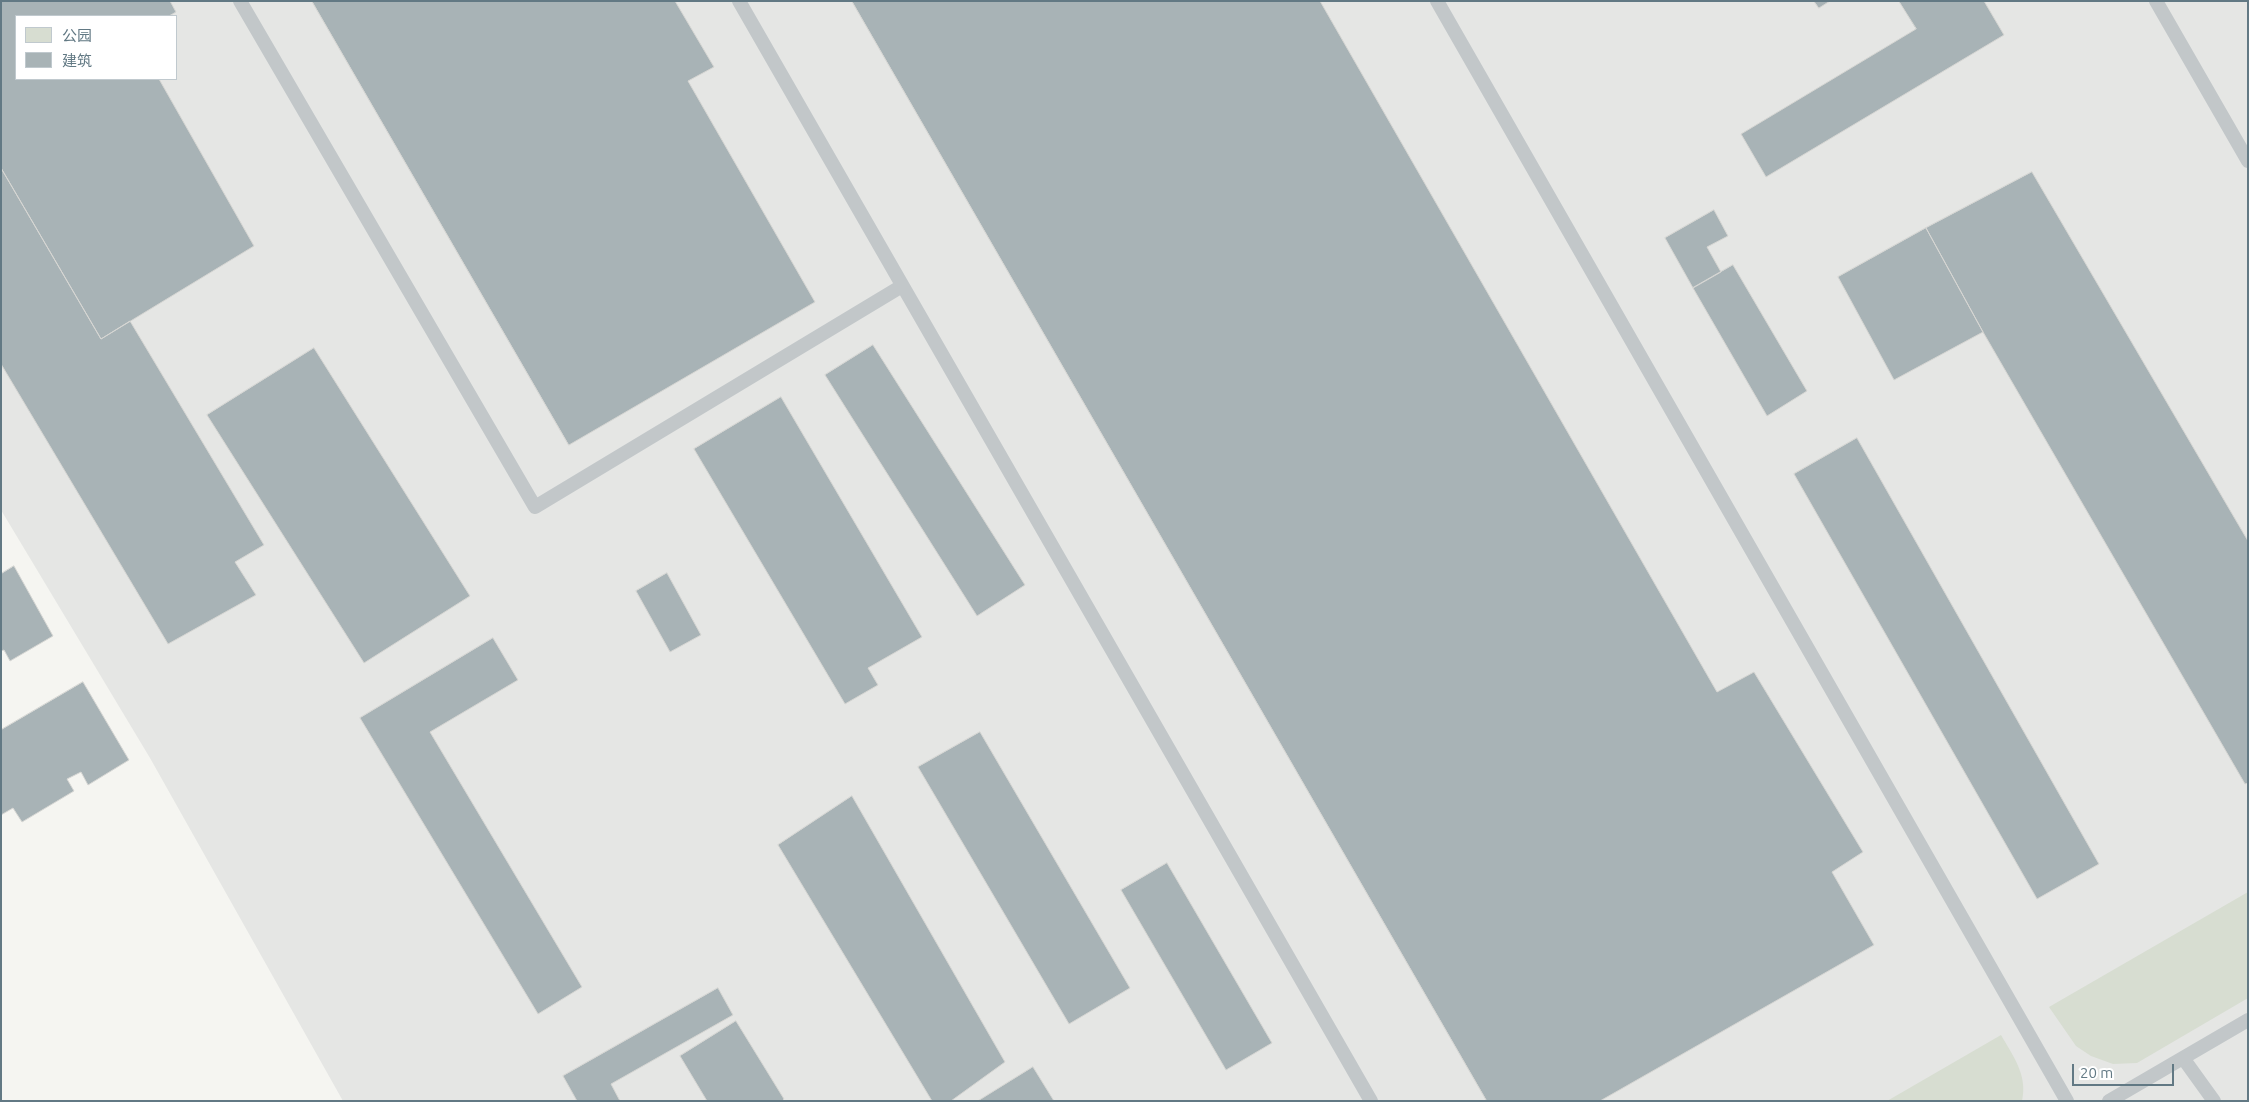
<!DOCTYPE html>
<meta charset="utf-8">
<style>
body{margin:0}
#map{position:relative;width:2249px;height:1102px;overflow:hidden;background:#f5f5f1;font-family:Ubuntu,"Noto Sans SC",sans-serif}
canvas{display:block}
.frame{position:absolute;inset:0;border:2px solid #627984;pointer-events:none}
.legend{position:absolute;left:15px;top:15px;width:162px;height:65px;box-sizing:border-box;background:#fff;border:1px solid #c0c9ce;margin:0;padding:6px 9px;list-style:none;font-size:15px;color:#627984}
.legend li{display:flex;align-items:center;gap:10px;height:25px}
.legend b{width:25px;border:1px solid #c0c9ce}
.scale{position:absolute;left:2072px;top:1064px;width:102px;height:22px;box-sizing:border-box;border:2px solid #627984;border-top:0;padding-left:6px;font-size:15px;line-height:18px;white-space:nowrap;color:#627984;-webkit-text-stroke:4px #fff;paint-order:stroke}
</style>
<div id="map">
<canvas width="2249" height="1102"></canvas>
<div class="frame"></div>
<ul class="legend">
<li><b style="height:14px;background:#d7ddd1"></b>公园</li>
<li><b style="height:14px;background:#a8b3b6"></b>建筑</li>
</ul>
<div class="scale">20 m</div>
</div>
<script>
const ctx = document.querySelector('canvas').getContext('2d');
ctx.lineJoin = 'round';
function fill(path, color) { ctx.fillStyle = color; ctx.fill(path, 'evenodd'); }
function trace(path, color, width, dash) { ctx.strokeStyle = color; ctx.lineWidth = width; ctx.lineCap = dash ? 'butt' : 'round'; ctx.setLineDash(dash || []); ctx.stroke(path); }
fill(new Path2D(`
 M1,1H2248V1101H343L150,758L1,510ZM16,16H176V79H16Z`), '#e5e6e4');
fill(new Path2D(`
 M2248,892V998L2137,1063L2113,1064L2091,1056L2076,1046L2049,1007Z
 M2001,1035C2013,1056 2028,1075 2022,1101H1887Z`), '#d7ddd1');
const building = new Path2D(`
 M1,1H170L176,12L169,16H16V79H159L254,246L101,339L1,168Z
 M312,1H675L714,67L688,81L815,302L569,445Z
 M852,1H1320L1717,692L1754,672L1863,852L1832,872L1874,945L1600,1101H1487Z
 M1814,1H1830L1819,8Z
 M1899,1H1984L2004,35L1766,177L1741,134L1916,29Z
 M1,168L101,339L130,321L264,545L235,562L256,595L168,644L1,364Z
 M2032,172L2248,541V783L2245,784L1983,332L1926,228Z
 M1714,210L1728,236L1707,247L1721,272L1693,288L1665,238Z
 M1926,228L1983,332L1894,380L1838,277Z
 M1733,265L1807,391L1767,416L1693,288Z
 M873,345L1025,585L977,616L825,375Z
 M314,348L470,596L364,663L207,415Z
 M781,397L922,637L868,668L878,685L845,704L694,449Z
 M1857,438L2099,864L2037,899L1794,474Z
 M14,566L53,636L10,661L4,650L1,651V574Z
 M667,573L701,635L670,652L636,591Z
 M493,638L518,680L430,732L582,987L538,1014L360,718Z
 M83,682L129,760L88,785L81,772L67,779L74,791L22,822L13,808L1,815V730Z
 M980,732L1130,988L1069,1024L918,767Z
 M852,796L1005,1062L951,1101H932L778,845Z
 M1167,863L1272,1043L1226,1070L1121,890Z
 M718,988L733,1015L611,1084L620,1101H577L563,1076Z
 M736,1021L784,1099L782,1101H707L680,1056Z
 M1033,1067L1054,1101H978Z`);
fill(building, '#a8b3b6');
trace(building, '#d6d6d3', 1);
trace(new Path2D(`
 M240,1L535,507L902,286
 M739,1L1371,1101
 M1437,1L2067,1101
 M2156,1L2248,161
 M2183,1058L2214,1101
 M2109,1101L2248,1020`), '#c2c7c9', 14);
</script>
